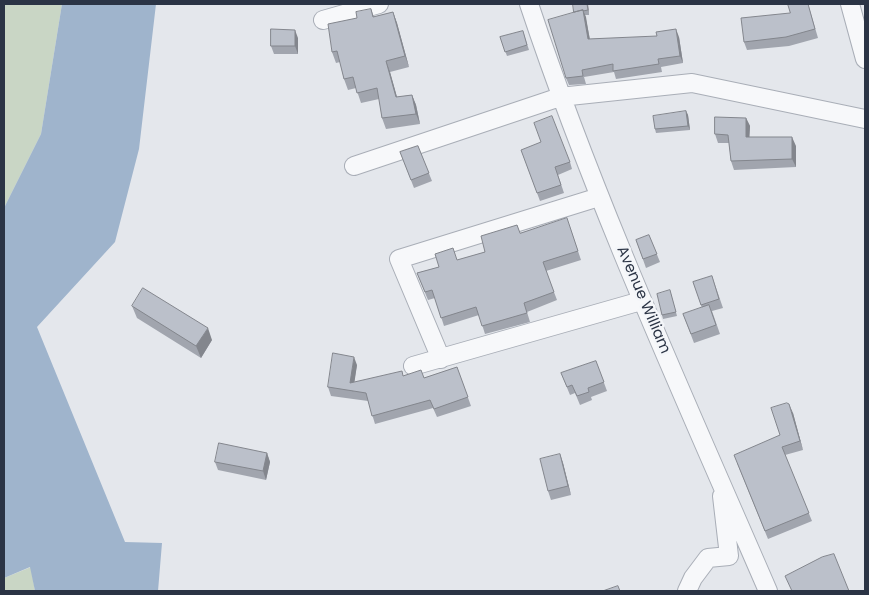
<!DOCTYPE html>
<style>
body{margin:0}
#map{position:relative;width:869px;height:595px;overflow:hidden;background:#e4e7ec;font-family:Poppins,sans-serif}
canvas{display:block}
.frame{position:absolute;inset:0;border:5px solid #2b3445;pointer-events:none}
</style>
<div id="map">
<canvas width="869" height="595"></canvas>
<div class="frame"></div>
</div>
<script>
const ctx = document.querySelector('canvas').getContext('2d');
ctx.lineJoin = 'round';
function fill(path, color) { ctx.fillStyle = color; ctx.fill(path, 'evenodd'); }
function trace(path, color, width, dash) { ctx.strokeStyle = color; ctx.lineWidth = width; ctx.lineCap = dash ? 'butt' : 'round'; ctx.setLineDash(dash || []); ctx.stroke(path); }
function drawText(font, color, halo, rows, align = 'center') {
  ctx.font = font + ' Poppins,sans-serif'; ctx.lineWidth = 5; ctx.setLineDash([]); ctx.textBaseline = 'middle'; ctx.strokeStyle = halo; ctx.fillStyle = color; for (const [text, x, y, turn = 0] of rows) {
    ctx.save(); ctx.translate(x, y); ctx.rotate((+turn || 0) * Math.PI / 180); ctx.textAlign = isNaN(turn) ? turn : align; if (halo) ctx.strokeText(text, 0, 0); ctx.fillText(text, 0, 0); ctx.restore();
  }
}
fill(new Path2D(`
 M4,4H62L41,134L4,208Z
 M31,567L35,591H4V578Z`), '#c9d6c5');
fill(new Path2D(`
 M62,4H156L139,149L115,242L37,327L125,542L162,543L158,591H35L30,567L4,578V208L41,134Z`), '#9fb4cc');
const minor = new Path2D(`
 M529,4C596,205 684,397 768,591
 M850,4L865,59
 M323,20L379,4
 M354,166L560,97L692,83L865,119
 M441,359L399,259L599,197
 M413,366L641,301
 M687,591L693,578L708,558L729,556L722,496`);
trace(minor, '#a9aeb7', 20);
trace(minor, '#f7f8fa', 18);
fill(new Path2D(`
 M588,4L589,15H585L590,39L679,37L683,63L661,67L662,72L616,79L614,72L584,77L586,84L569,85L566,78L574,12Z
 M809,7L818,38L789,46L747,50L744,42L790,13Z
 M371,9L374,17L393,12L397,23L409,67L390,72L397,97L412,95L416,105L420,124L386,129L382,118L379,99L361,103L356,88L348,90L344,79L340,62L336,63L332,52L357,18Z
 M523,31L529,50L507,56L500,37Z
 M298,38V54H274L271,46Z
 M686,111L688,115L690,130L656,133L655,129Z
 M746,118L750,126L749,137L796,146V167L734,170L731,161L729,143H718L715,134Z
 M418,146L432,181L414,188L400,152Z
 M521,150L570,162L572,169L558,175L564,193L540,201Z
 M517,225L520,233L570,227L581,260L546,271L557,300L527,312L530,322L485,334L479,315L444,326L435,298L428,300L417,273L439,267L458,260L485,252Z
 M649,235L660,262L646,268L636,240Z
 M712,276L723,308L712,311L720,334L694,343L683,314L702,308L693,282Z
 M670,290L677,316L663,319L662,315Z
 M132,306L212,340L201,358L137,318Z
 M596,361L607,391L591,397L592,400L580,405L575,393L570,395L561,373Z
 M357,365L354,382L404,376L424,378L457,367L471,406L437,417L433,408L375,424L368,401L331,396L328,387Z
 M793,413L803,450L785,455L812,521L768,539L737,463L780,435Z
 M267,453L270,462L266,480L218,470L215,462Z
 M560,454L563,463L571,495L551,500L548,491Z`), '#a1a5ae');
fill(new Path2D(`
 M587,4H588L589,15L588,10Z
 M583,10L586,17L591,47L588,39Z
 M393,12L397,23L409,67L405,56Z
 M676,29L679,37L683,63L680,56Z
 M295,30L298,38V54L295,46Z
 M386,61L390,72L400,108L396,97Z
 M412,95L416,105L420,124L416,114Z
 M686,111L688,115L690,130L688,126Z
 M746,118L750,126L749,146L746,137Z
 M792,137L796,146V167L792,159Z
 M208,328L212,340L201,358L196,346Z
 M354,357L357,365L353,392L350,383Z
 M789,404L793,413L803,450L800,441Z
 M267,453L270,462L266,480L263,471Z
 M560,454L563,463L571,495L568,486Z`), '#83868d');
const building = new Path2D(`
 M573,4H587L588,10L583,11V10L574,12Z
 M788,4H808L815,29L786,37L744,42L741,18L790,13Z
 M371,9L373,17L393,12L405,56L386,61L396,97L412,95L416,114L382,118L377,88L357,93L353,77L344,79L337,51L332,52L328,24L357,18L356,12Z
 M583,10L588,39L657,36L656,32L676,29L680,56L658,59L659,64L613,71V64L582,70L583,76L566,78L548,20Z
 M271,29L295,30V46H271Z
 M523,31L527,45L505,52L500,37Z
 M686,111L688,126L655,129L653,116Z
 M552,116L570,162L555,167L561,185L537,193L521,150L541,142L534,123Z
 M715,117L746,118V137H792V159L731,161L728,135L715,134Z
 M418,146L429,173L411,180L400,152Z
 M567,218L578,251L543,262L554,292L524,303L527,313L482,326L476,307L441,318L432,290L425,292L417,273L439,267L435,254L453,248L457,260L485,252L481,236L517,225L520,233Z
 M649,235L657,254L643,259L636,240Z
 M712,276L719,299L701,305L693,282Z
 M143,288L208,328L196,346L132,306Z
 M670,290L676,312L662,315L657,294Z
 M709,305L716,325L691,334L683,314Z
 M333,353L354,357L350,383L402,371L403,376L421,370L424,378L457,367L468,397L434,409L430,400L372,416L366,393L328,387Z
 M596,361L604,382L588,388L589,392L577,396L572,385L567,387L561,373Z
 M787,403L789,404L800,441L782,447L809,513L765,531L734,455L780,435L771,408Z
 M219,443L267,453L263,471L215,462Z
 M560,454L568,486L548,491L540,459Z
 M834,554L849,591H792L785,576L822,557Z
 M618,586L620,591H603Z`);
fill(building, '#bbc0ca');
trace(building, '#83868d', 1);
drawText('15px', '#2b3445', '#f4f6f9', [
 ["Avenue William",643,300,67]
]);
</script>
